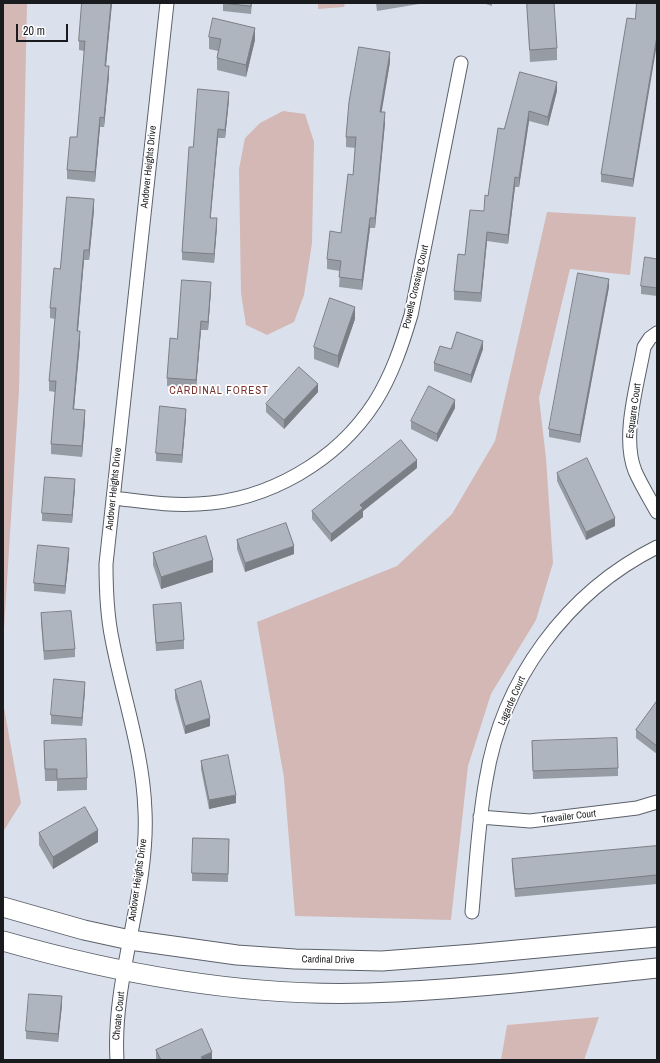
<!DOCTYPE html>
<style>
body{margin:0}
#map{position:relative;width:660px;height:1063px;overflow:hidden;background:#dbe1ec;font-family:"Archivo Narrow",sans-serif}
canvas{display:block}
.frame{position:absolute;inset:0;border:4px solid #191b1f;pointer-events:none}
.scale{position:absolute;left:16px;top:24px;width:52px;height:18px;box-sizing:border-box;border:2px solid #191b1f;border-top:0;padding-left:5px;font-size:12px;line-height:14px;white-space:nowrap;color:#191b1f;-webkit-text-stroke:3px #fff;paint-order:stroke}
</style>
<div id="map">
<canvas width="660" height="1063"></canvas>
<div class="frame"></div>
<div class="scale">20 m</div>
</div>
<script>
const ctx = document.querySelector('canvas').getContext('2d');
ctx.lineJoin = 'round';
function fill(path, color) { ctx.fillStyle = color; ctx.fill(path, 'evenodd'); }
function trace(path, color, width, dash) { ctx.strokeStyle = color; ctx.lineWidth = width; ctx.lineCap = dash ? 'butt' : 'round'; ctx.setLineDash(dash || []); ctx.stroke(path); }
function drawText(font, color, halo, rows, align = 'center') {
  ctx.font = font + ' "Archivo Narrow",sans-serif'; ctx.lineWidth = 3.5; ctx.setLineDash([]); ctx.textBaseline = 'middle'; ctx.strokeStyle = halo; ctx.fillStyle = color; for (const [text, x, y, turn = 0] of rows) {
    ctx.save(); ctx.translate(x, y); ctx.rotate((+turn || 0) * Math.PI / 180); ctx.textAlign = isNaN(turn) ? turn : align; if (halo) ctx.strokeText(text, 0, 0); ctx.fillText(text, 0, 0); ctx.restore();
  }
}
fill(new Path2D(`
 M3,3H27L19,391L3,645Z
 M318,3H345L344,7L318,9Z
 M283,111L305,114L314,142L312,243L304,295L294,322L267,335L246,325L241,294L239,169L245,138L260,123Z
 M547,212L636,217L630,275L570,269L539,398L546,458L553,563L536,620L491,694L468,766L451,920L295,916L284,778L257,622L397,566L452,514L495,441Z
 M3,702L21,803L3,832Z
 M599,1017L584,1060H501L507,1025Z`), '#d3b8b5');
const street = new Path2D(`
 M657,333L650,338L644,347C638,383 621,436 635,471C641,485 650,499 657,512
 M113,498C141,501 169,506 198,504C268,501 337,461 375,402C392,375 402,345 411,315L461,63
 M480,817L530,821L637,808L657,802
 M472,912C476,868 478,823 486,780C502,680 567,592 657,547
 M117,1060C112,977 149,893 145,811C143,752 123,697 112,639C107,615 106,589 106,564L167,3`);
const secondary = new Path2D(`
 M3,907L84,930L130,940L237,955L295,959L382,961L474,954L657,937
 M3,941C122,975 245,997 369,993C465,990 561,978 657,968`);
trace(street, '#5b606a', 15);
trace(secondary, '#5b606a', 21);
trace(street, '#fff', 13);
trace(secondary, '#fff', 19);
fill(new Path2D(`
 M82,3H112L106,66L109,76L104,127H100L95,182L67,179V170L77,137L84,51L79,50V41Z
 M223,3H252L251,14L223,11Z
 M376,3H425L377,11Z
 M483,3H492V6Z
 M527,3L557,48V60L530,62Z
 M635,19L633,187L601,182V174Z
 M209,37L255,40L246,77L217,70V58L218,51L209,49Z
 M390,62L381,112L385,123L375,228H370L362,290L339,287L340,271L327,269V259L341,233L353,175L355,148L346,147V137Z
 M557,91L548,126L529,121L519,187H515L508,244L487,241L481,302L454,300V291L465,255L484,211L488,196L504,129Z
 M229,100L225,138H218L210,218L217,226L214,263L182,260V252L193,147Z
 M657,202V216H656Z
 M94,210L89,260H84L78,331L80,342L74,409L85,420L82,457L51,454V444L55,392L49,391V381L55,319L50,318V308L60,269Z
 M657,259V296L641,294V286Z
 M609,287L580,443L549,437V429Z
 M211,290L208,330H201L196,388L167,386V378L177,339Z
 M355,319L338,368L314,359V347Z
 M451,349H483L471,383L434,371V363Z
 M318,392L284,429L266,412V404Z
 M455,408L437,442L411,429V421Z
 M186,417L182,463L156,461V453Z
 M417,468L363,511V517L331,542L312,519V511Z
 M557,473L615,526L586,540L557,481Z
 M75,487L72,523L42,521V513Z
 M237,540L294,554L245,572L237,549Z
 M153,553L213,572L161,589L153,565Z
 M69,556L65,594L34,591V583Z
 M153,605L184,640V649L156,651Z
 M41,613L75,649V657L44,660L41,622Z
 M85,690L82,726L51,724V715Z
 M175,690L210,726L185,734L175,698Z
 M657,701V754L636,738V730Z
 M44,741L87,778V790L57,791V781H45Z
 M532,741L618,768V776L533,779Z
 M201,761L236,803L209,809L201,769Z
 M39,833L98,842L53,869L39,845Z
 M229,839L228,882L192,881V873Z
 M657,846V884L515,897L512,867V859Z
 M62,1005L58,1042L26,1039V1031Z
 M156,1050L212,1060H156Z`), '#969ca4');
fill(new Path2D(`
 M111,3H112L105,75V66Z
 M255,28V40L246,77V65Z
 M657,36V44L633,187V179Z
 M390,52V62L380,122V112Z
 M109,66V76L104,127V118Z
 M557,82V91L548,126V117Z
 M229,92V100L225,138V130Z
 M529,111V121L519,187V178Z
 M385,112V123L375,228V218Z
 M100,117V127L95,182V172Z
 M218,129V138L210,226V218Z
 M515,177V187L508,244V235Z
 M94,199V210L89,260V250Z
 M217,218V226L214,263V254Z
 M370,218V228L362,290V280Z
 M487,232V241L481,302V293Z
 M84,250V260L77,341V331Z
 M609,279V287L580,443V435Z
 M211,282V290L208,330V322Z
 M355,307V319L338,368V356Z
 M201,321V330L196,388V380Z
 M80,331V342L73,419V409Z
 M483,341V349L471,383V375Z
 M318,384V392L284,429V420Z
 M455,400V408L437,442V434Z
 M186,409V417L182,463V455Z
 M85,410V420L82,457V446Z
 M417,460V468L363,511V517L331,542V534L360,505Z
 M75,479V487L72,523V515Z
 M615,518V526L586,540V532Z
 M294,546V554L245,572V563Z
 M69,548V556L65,594V586Z
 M213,560V572L161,589V577Z
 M85,682V690L82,726V718Z
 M210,718V726L185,734V726Z
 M236,795V803L209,809V800Z
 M98,830V842L53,869V857Z
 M62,996V1005L58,1042V1034Z
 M212,1052V1060H201V1057Z`), '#7a7f86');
const building = new Path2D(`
 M82,3H111L105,66H109L104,118L100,117L95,172L67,170L70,137H77L85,41H79Z
 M223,3H251V6Z
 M527,3H554L557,48L530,50Z
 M637,3H657V36L633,179L601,174L627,18L635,19Z
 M213,18L255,28L246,65L217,58L221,39L209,37Z
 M359,47L390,52L380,112H385L375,218H370L362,280L339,277L341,261L327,259L330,231L341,233L348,174L353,175L356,137H346L349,102Z
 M520,72L557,82L548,117L529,111L519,178L515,177L508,235L487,232L481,293L454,291L458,254L465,255L470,210L484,211L485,195L488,196L498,128L504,129Z
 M198,89L229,92L225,130L218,129L210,218H217L214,254L182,252L189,147H193Z
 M67,197L94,199L89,250H84L77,331H80L73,409L85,410L82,446L51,444L56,381H49L56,308H50L54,268L60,269Z
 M645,257L657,259V288L641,286Z
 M578,273L609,279L580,435L549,429Z
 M182,280L211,282L208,322L201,321L196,380L167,378L170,338L177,339Z
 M330,298L355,307L338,356L314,347Z
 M457,332L483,341L471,375L434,363L440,346L451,349Z
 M299,367L318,384L284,420L266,404Z
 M429,386L455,400L437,434L411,421Z
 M160,406L186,409L182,455L156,453Z
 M401,440L417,460L360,505L363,508L331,534L312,511Z
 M587,458L615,518L586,532L557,473Z
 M45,477L75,479L72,515L42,513Z
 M286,523L294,546L245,563L237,540Z
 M206,536L213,560L161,577L153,553Z
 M38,545L69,548L65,586L34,583Z
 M181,603L184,640L156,643L153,605Z
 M71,611L75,649L44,651L41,613Z
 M54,679L85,682L82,718L51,715Z
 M201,681L210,718L185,726L175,690Z
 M657,701V746L636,730Z
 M617,738L618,768L533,771L532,741Z
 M86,739L87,778L57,779V769H45L44,741Z
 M228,755L236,795L209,800L201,761Z
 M85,807L98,830L53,857L39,833Z
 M193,838L229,839L228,874L192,873Z
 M657,846V875L515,889L512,859Z
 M29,994L62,996L58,1034L26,1031Z
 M202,1029L212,1052L201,1057L203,1060H161L156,1050Z`);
fill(building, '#afb5bf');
trace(building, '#7a7f86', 1);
drawText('10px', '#191b1f', '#fff', [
 ["Andover Heights Drive",149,167,-84],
 ["Powells Crossing Court",416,287,-77],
 ["Esquarre Court",634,411,-82],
 ["Andover Heights Drive",114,489,-84],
 ["Lagarde Court",512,701,-66],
 ["Travailer Court",569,817,-7],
 ["Andover Heights Drive",138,880,-82],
 ["Cardinal Drive",328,960,1],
 ["Choate Court",119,1016,-84]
]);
ctx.letterSpacing = '1px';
drawText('11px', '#7a3330', '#fff', [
 ["CARDINAL FOREST",219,391]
]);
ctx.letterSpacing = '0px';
</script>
